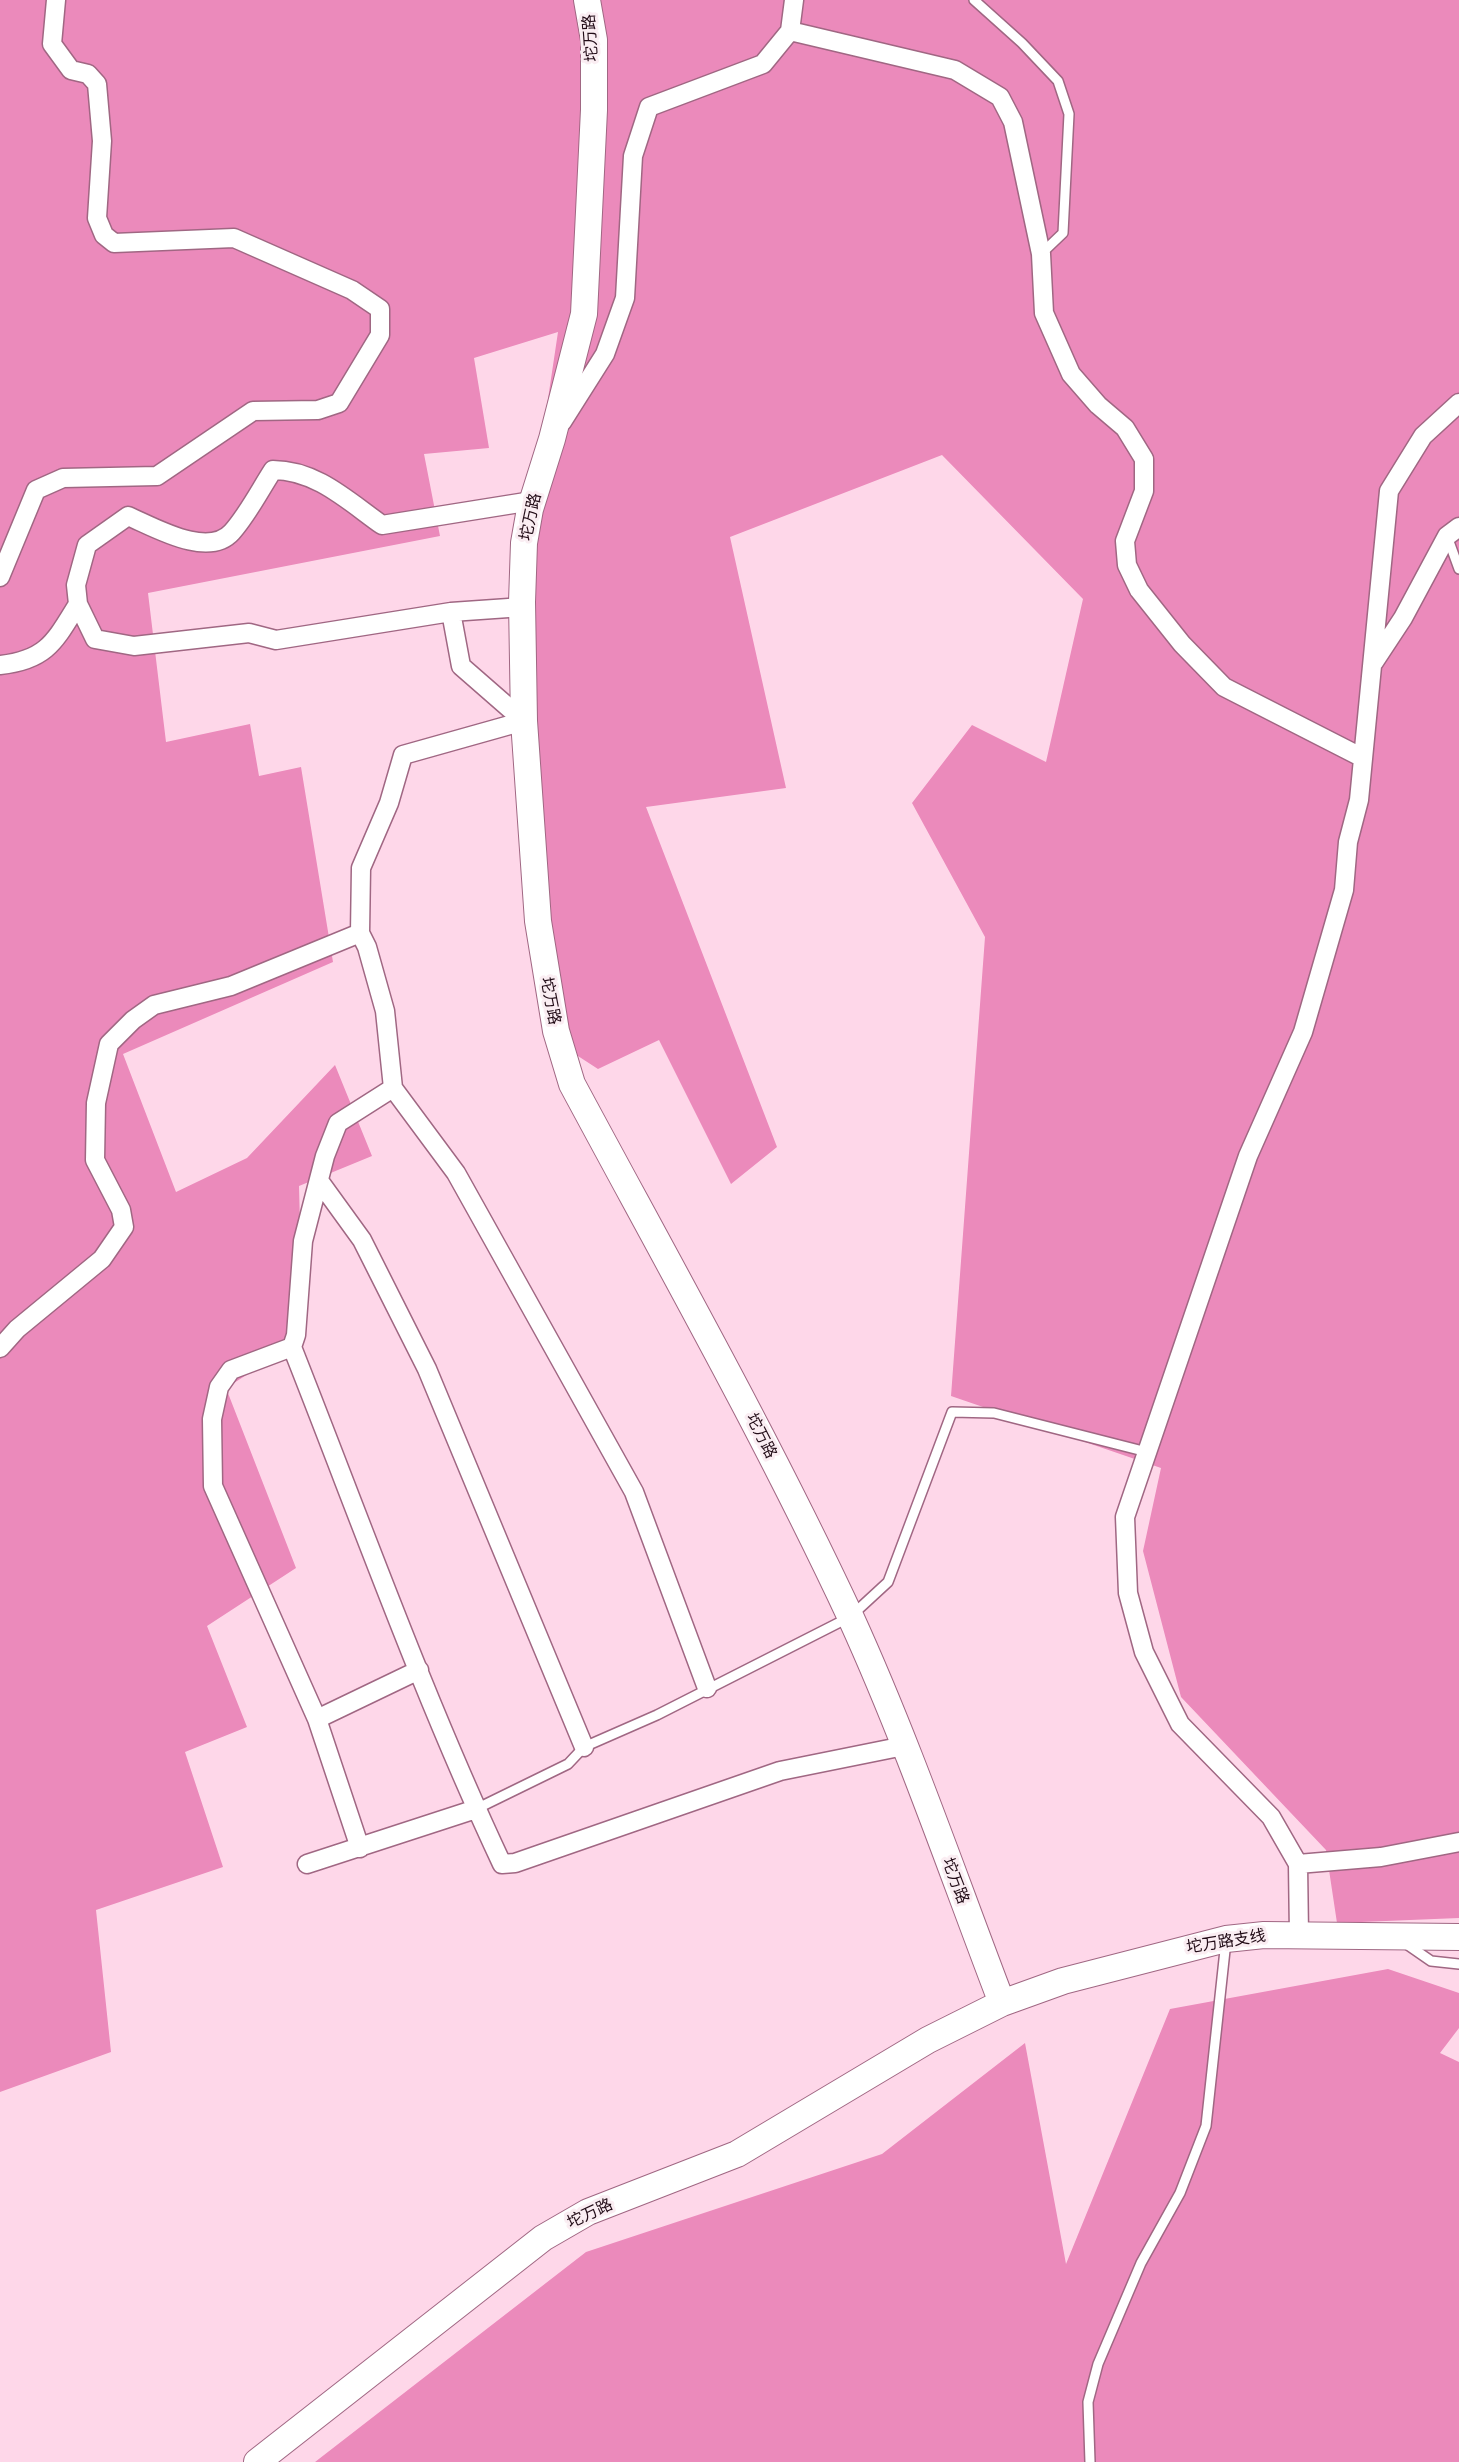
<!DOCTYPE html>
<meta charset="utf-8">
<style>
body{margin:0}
canvas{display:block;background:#fed7e9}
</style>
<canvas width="1459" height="2462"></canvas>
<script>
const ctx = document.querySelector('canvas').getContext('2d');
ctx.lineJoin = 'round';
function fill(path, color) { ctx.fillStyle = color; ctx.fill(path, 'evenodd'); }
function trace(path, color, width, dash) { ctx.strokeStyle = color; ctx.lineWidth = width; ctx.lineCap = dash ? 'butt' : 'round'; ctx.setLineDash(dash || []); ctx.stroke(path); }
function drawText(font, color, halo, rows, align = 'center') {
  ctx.font = font + ' "Noto Sans","Noto Sans SC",sans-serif'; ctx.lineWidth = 6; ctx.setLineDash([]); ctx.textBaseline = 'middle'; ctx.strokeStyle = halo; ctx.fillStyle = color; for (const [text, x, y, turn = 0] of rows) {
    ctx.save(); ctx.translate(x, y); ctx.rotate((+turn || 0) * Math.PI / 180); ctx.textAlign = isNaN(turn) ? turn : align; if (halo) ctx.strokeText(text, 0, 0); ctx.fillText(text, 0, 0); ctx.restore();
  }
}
fill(new Path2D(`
 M0,0H1459V1918L1337,1923L1326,1850L1181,1697L1143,1551L1161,1468L951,1396L985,937L912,803L972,725L1046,762L1083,599L942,455L730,537L786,788L646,807L777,1147L731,1184L659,1040L598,1069L544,1034L524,559L558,332L474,358L489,448L424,454L440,536L148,593L166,742L250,724L259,776L301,767L333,962L123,1054L176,1192L247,1158L335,1065L372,1156L299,1186L303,1339L226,1388L296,1568L207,1626L247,1727L185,1752L223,1867L96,1910L111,2052L0,2092Z
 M1388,1969L1459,1993V2028L1440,2053L1459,2062V2462H315L586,2252L882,2154L1025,2043L1066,2264L1170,2009Z`), '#eb8abb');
const lane = new Path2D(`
 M974,0L1022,43L1058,81L1069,114L1063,233L1041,254
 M1447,536L1459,569
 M476,1809L568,1764L584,1747L657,1715L850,1617L888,1582L952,1412L994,1413L1147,1452
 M1405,1943L1431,1961L1459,1964
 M1090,2462L1088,2402L1098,2364L1141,2263L1180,2193L1206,2126L1226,1941`);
const street = new Path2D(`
 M790,31L955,70L1000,97L1013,122L1041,254L1044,313L1071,374L1098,405L1125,428L1144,459V491L1125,541L1127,565L1139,590L1182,644L1224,687L1363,758
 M562,422L605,354L625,298L633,156L649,107L763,64L790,31L794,0
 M0,577L36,490L63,478L157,476L253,411L318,410L339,403L380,335V309L352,290L234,238L114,243L104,235L97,218L102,141L97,84L88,74L71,70L52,44L56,0
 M523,607L451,612L461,666L524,721
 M451,612L276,640L249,633L134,646L95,639L78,604L76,585L87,545L128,516C154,527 208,559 232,532C248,514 260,490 273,470C316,470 348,501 382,525L532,501
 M1374,662L1403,618L1447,536L1459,527
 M0,665C47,660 55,641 78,604
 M524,721L403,755L389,803L361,868L360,933L367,947L385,1011L393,1088L456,1173L634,1492L707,1688
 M393,1088L338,1123L325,1156L303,1241L296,1335L292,1347C360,1519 423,1696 502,1864L515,1863L780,1771L904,1746
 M320,1182L362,1240L427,1369L584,1747
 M292,1347L231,1370L219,1387L212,1419L213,1486L317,1719L360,1848
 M0,1348L17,1329L102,1259L124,1227L121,1210L95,1160L96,1103L109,1044L133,1020L154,1005L231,986L360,933
 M317,1719L419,1670
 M307,1864L476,1809
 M1298,1864L1381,1857L1459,1842
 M1299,1935L1298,1864L1271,1817L1180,1724L1144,1652L1128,1593L1125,1517L1248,1156L1303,1032L1344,890L1348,842L1359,800L1389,491L1423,436L1459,403`);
const secondary = new Path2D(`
 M587,0L594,40V110L584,314L552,439L530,509L524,543L522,602L524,721L538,921L556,1031L572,1084C667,1261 766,1436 851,1618C908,1743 953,1875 1002,2003
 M257,2462L543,2238L588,2212L737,2154L928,2040L1002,2003L1063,1981L1226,1939L1264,1935L1459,1937`);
trace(lane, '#a06783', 12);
trace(street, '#a06783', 21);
trace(secondary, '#a06783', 28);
trace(lane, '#fff', 9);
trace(street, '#fff', 18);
trace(secondary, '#fff', 26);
drawText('16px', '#220c17', '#faedf2', [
 ["坨万路",591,38,-94],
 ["坨万路",531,517,-78],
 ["坨万路",550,1001,79],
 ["坨万路",761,1436,63],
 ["坨万路",955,1881,69],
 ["坨万路支线",1226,1942,-9],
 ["坨万路",590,2214,-25]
]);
</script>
